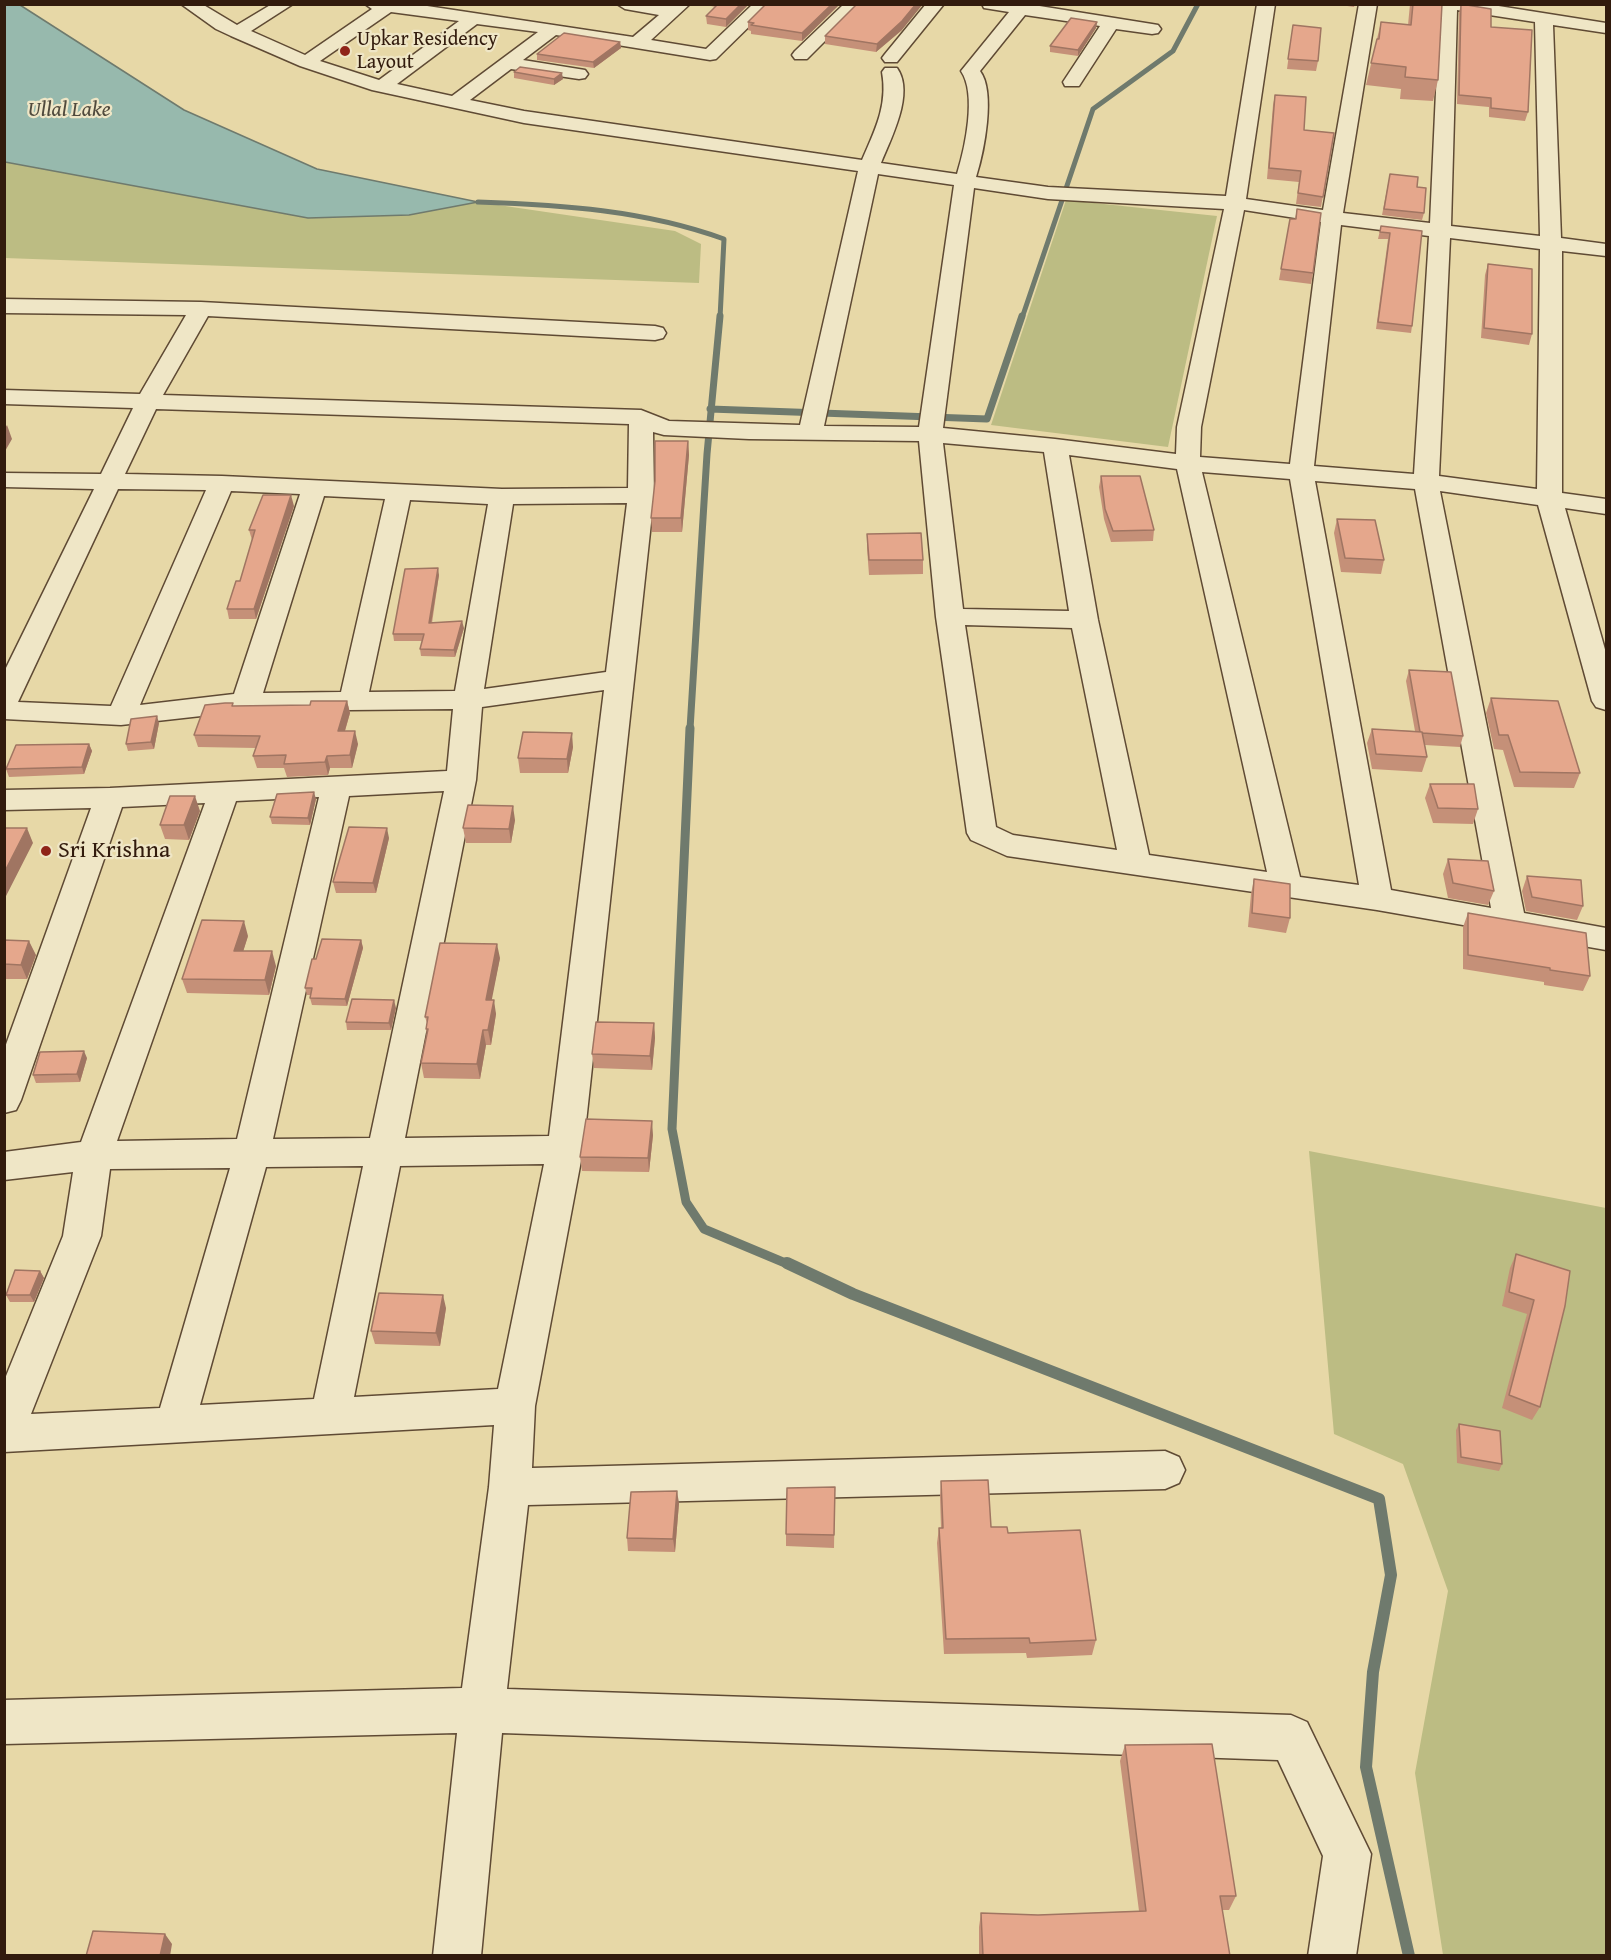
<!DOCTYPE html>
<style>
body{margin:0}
#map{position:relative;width:1611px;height:1960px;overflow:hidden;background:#e7d8a7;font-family:"Gentium Book Plus",serif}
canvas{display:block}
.frame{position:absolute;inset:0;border:6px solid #321b0d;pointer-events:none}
</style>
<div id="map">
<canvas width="1611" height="1960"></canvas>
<div class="frame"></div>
</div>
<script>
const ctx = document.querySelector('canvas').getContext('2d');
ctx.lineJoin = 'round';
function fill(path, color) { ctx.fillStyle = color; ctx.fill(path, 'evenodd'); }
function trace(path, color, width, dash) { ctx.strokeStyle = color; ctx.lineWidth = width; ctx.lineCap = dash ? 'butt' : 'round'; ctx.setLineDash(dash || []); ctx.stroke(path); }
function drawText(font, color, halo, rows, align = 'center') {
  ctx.font = font + ' "Gentium Book Plus",serif'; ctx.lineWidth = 4.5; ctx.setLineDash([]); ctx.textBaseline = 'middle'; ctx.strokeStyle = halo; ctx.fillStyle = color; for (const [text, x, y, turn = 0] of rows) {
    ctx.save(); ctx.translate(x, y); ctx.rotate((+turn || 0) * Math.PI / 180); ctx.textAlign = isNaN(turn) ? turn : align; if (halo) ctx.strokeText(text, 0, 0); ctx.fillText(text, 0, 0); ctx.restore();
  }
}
fill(new Path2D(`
 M5,162L308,218L409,215L478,202L675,231L701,244L699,283L5,258Z
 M1066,200L1217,216L1168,447L991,425Z
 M1309,1151L1606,1208V1955H1443L1415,1773L1448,1591L1403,1464L1334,1434Z`), '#bcbc83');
const water = new Path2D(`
 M4,5H20L184,110L317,169L478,202L409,215L308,218L5,162Z`);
fill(water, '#97b9ad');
trace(water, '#6f7a6d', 1.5);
trace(new Path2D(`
 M478,202C562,205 644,210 724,239L720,318
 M1022,318L1093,109L1173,51L1198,4`), '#6f7a6d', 5);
trace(new Path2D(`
 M710,409L987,419L1022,316
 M690,729L707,454L720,316`), '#6f7a6d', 7);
trace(new Path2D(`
 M690,728L672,1129L686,1202L704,1229L790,1265`), '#6f7a6d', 9);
trace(new Path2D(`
 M787,1263L853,1294L1379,1499L1391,1575L1373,1672L1366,1767L1409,1956`), '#6f7a6d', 12);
const minor = new Path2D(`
 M181,4H202L237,25L272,4H293L251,31L305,55L372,9L365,4H414L633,37L659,15L625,9L617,4H690L651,40L706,49L753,4H772L716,59L710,60L556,35L523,60L585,70L588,74L585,78L579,79L511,69L470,100L524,111L862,160C875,130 888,105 882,72L885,68H897C915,93 891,138 881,163L957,174C965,148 977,94 961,71L1009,12L984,8L982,4H1027L1152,24L1158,25L1161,29L1158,33L1152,34L1116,29L1079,86H1065L1063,82L1100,26L1025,15L980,71C996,92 984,152 976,177L1048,187L1226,196L1257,4H1275L1246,199L1323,210L1359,4H1377L1343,213L1430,223L1440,4H1486L1606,23V33L1553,25L1561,238L1606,244V256L1562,251V493L1606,499V514L1565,508L1606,653V710L1596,707L1592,701L1538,505L1440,491L1524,913L1606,928V950L1377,910L1007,856L971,840L967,833L936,617L919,441L749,439L664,435L653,432L654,495L583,1150L535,1406L532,1468L1165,1451L1179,1457L1185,1470L1179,1483L1165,1489L528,1505L507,1689L1291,1715L1307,1722L1371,1854L1356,1956H1308L1323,1856L1278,1760L502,1733L481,1956H433L457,1733L4,1744V1700L462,1688L489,1487L494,1425L4,1452V1381L63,1236L73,1172L4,1180V1152L81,1142L205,803L122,807L21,1100L16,1110L4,1113V1050L91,808L4,810V790L110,788L447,771L453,709L246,711L121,725L4,719V672L94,489L4,487V473L101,474L133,408L4,404V390L140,394L186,315L4,313V299L201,302L655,326L663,328L666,333L663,338L655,340L208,316L163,395L641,410L669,421L800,425L858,171L524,123L372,90L300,66L231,36L216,29ZM1457,10L1535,22L1540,236L1451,226ZM391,12L459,21L379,80L320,61ZM477,24L538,32L452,96L397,84ZM878,174L954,185L919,427L824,426ZM974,188L1048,199L1224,209L1177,427L1176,454L1055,439L943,428ZM1244,210L1321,222L1290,464L1200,457L1201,427ZM1341,225L1429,236L1414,474L1314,466ZM1450,238L1540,249L1537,489L1439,476ZM156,409L629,424L628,488L502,489L222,476L125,474ZM943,443L1044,452L1069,611L963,609ZM1069,455L1177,469L1267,872L1149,855L1098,620ZM1202,472L1290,479L1359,885L1300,877ZM1315,481L1415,489L1491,908L1391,890ZM118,489L206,490L111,706L18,702ZM231,491L300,494L234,694L140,705ZM324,496L385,499L341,692L263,693ZM410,500L488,504L455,691L369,692ZM627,503L606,672L484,689L513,504ZM965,625L1072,628L1117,850L1013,835L996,827ZM604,690L549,1136L405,1138L476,780L482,707ZM444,791L370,1138L273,1139L349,796ZM319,797L237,1139L117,1141L236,801ZM544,1164L498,1389L354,1397L400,1166ZM363,1166L314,1399L200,1405L266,1167ZM230,1168L160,1408L31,1414L101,1236L110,1169Z
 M844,4H862L807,59H795L792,55L795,51Z
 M926,4H944L897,62H885L882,58L885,54Z`);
trace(minor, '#5f4a34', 3);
fill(minor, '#efe6c6');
fill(new Path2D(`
 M701,4H749L726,27L707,24L706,16L716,7Z
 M766,4H840L802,41L751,34V31L748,30V22Z
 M1042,4H1057L1055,6Z
 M1334,4H1355L1354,7Z
 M1410,4H1442L1438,80L1433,101L1400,99L1401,89L1366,85L1381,22L1408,25Z
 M1461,4L1491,27L1528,112L1525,121L1489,117V107L1457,104L1459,13Z
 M1097,22L1096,28L1078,56L1050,52V46Z
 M1293,25L1318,61L1316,71L1287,69Z
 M902,30L876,52L825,44V36Z
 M620,42L621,48L594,68L537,60V54Z
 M514,72L563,79L554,85L514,78Z
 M1275,95L1304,130L1334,133L1321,207L1296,204L1299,182L1267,179L1273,105Z
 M1390,174L1417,187L1424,213L1422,220L1382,215Z
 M1297,209L1313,273L1311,284L1279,280L1290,219H1295Z
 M1381,226L1422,231L1412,326L1411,333L1376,329L1388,239H1378Z
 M1488,264L1532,334L1529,345L1481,338L1485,275Z
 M688,441L689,455L682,532H652L651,518Z
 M1101,476L1154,530L1153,541L1111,542L1104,519L1099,487Z
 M294,506L256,619H229L227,609L240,581L252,540L249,530Z
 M1337,519L1384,560L1381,574L1341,572L1334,533Z
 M867,534L923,560V574L869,575L867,548Z
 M439,575L432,623L464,628L455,657L421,656L420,649L422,641H394L393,634Z
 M1409,670L1463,736L1460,747L1425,745L1427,757L1422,772L1372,769L1367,743L1372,729L1415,731L1406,681Z
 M1491,698L1580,773L1574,788L1514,787L1503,750L1494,749L1486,713Z
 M347,701L350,713L345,731L358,744L352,768H330L328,775L287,777L284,768H257L253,756L256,748L198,747L194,735L234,706L310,705Z
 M159,723L154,749L128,751L126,744Z
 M89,744L92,751L84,774L9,777L6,769Z
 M573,747L568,773H520L518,758Z
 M1430,784L1478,809L1473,824L1433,823L1425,798Z
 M316,799L310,825L272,824L270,817Z
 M200,811L189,840L165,839L160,825Z
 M515,820L511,843H466L463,828Z
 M389,838L376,893H336L333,882Z
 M1448,859L1494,891L1488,905L1448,898L1443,874Z
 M1527,876L1583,906L1577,920L1526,911L1522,891Z
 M1254,879L1290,918L1286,933L1248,927L1251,894Z
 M1468,913L1590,976L1583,991L1544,985V982L1463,969V927Z
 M248,936L243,951L276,966L269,995L187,993L182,979Z
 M4,940L36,955L27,979H4Z
 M361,940L363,948L347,1006L312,1005L310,998V995H307L305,988L316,959Z
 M500,958L491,1000L496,1014L491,1045H486L480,1079L424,1078L421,1063L427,1034L426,1029L427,1023L425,1017Z
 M396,1008L391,1030H347L346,1022Z
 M654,1023L655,1038L652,1070L594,1068L592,1054Z
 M87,1058L80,1082L36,1083L33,1075Z
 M653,1135L649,1172L582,1171L580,1157Z
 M1516,1254L1565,1306L1540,1407L1532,1420L1502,1408L1527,1314L1502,1306L1510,1268Z
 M40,1271L44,1278L34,1302H10L6,1295Z
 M446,1308L440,1346L375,1344L371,1331Z
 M1459,1424L1502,1464L1499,1471L1457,1463L1456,1430Z
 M941,1481L991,1527L1008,1533L1096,1640L1092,1655L1027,1658L1026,1653L944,1654L937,1543L939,1528H941L940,1497Z
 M835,1487L834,1548L786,1546V1534Z
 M679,1503L675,1552L628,1551L627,1538Z
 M1125,1745L1236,1896L1229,1910H1222L1230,1956H979V1927L981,1913L1038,1915L1139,1911L1120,1761Z`), '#c59078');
fill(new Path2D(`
 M741,4H749L726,27V19Z
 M832,4H840L802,41V33Z
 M916,4H923L902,30L876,52L877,44Z
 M1097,22L1096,28L1078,56V50Z
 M620,42L621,48L594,68L593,62Z
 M562,73L563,79L554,85V79Z
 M7,425L12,439L4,453V430Z
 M688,441L689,455L682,532L681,518Z
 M291,495L294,506L256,619L254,609Z
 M438,568L439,575L430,630L429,623Z
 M462,621L464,628L455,657L454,650Z
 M347,701L350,713L341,744L338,731Z
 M157,716L159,723L154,749L151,742Z
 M355,731L358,744L352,768L350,755Z
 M572,733L573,747L568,773L567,759Z
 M89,744L92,751L84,774L82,767Z
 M327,756L330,768L328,775L325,762Z
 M314,792L316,799L310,825L308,818Z
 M195,796L200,811L189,840L184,825Z
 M513,806L515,820L511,843L509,829Z
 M27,828L33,843L4,900V873Z
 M387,828L389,838L376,893L373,883Z
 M244,921L248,936L239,965L234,951Z
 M361,940L363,948L347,1006L345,999Z
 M29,941L36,955L27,979L21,965Z
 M497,944L500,958L489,1014L486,1000Z
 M272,951L276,966L269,995L265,980Z
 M394,1000L396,1008L391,1030L389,1023Z
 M494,1000L496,1014L491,1045L488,1030Z
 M654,1023L655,1038L652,1070L650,1056Z
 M483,1030L486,1045L480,1079L477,1064Z
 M84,1051L87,1058L80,1082L77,1074Z
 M652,1121L653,1135L649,1172L648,1158Z
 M40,1271L44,1278L34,1302L30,1295Z
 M443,1295L446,1308L440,1346L436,1333Z
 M677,1491L679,1503L675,1552L673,1539Z
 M165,1934L172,1944L170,1956H160Z`), '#a07562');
const building = new Path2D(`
 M718,4H741L726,19L706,16Z
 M766,4H832L802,33L751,25L754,23L748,22Z
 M857,4H916L902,21L877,44L825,36Z
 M1413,4H1442L1438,80L1405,77L1406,67L1371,63L1377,39H1379L1381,22L1411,25Z
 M1461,4L1491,9V27L1532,30L1528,112L1491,108V98L1459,95Z
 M1071,18L1097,22L1078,50L1050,46Z
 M1293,25L1321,28L1318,61L1288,59Z
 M564,33L620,42L593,62L537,54Z
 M520,67L562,73L554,79L514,72Z
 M1275,95L1306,97L1304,130L1334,133L1323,197L1298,193L1301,171L1269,168Z
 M1390,174L1418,177L1417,187L1426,188L1424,213L1384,209Z
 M1297,209L1321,213L1313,273L1281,269L1290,219H1296Z
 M1381,226L1422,231L1412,326L1378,322L1390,233L1380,232Z
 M1488,264L1532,269V334L1484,328Z
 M655,441H688L681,518H651L655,481Z
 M1101,476H1140L1154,530L1113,531L1105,509Z
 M263,495H291L254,609H227L236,581H240L255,530H249Z
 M1337,519L1375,520L1384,560L1345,558Z
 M921,533L923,560H869L867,534Z
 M438,568L429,623L462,621L454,650L420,649L424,634H393L405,569Z
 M1409,670L1451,672L1463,736L1423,733L1422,732H1420Z
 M1491,698L1558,701L1580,773L1520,772L1508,735H1499Z
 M311,701H347L338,731H355L350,755L327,756L325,762L284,764L286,755L253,756L260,736L194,735L205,705L225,703H233L232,706L310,705Z
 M157,716L151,742L126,744L131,719Z
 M1372,729L1422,732L1427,757L1376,754Z
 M523,732L572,733L567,759L518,758Z
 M89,744L82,767L6,769L16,745Z
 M1430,784H1474L1478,809L1438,808Z
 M314,792L308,818L270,817L277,794Z
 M170,796H195L184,825H160Z
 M468,805L513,806L509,829L463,828Z
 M349,827L387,828L373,883L333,882Z
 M4,828H27L4,873Z
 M1448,859L1488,861L1494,891L1453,883Z
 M1527,876L1581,880L1583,906L1532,897Z
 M1254,879L1290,884V918L1252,913Z
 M1468,913L1586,933L1590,976L1550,970V968L1468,955Z
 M202,920L244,921L234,951H272L265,980L182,979Z
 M322,939L361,940L345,999L310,998L312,988H305L312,959H316Z
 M4,940L29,941L21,965L4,964Z
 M440,943L497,944L486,1000H494L488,1030H483L477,1064L421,1063L428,1029H426L428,1017H425Z
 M352,999L394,1000L389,1023L346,1022Z
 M596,1022L654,1023L650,1056L592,1054Z
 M84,1051L77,1074L33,1075L40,1052Z
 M586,1119L652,1121L648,1158L580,1157Z
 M1516,1254L1570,1271L1565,1306L1540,1407L1509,1395L1534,1300L1509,1292Z
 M15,1270L40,1271L30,1295H6Z
 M379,1293L443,1295L436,1333L371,1331Z
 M1459,1424L1500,1431L1502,1464L1461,1457Z
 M988,1480L991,1527H1007L1008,1533L1080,1530L1096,1640L1030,1643L1029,1638L946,1639L939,1528H943L941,1481Z
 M835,1487L834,1535L786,1534L787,1488Z
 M677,1491L673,1539L627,1538L631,1492Z
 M1212,1744L1236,1896H1220L1230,1956H983L981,1913L1038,1915L1146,1911L1125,1745Z
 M93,1931L165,1934L160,1956H86Z`);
fill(building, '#e5a78c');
trace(building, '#a07562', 1.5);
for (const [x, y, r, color] of [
 [345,51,6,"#8f2418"],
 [46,851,6,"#8f2418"]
]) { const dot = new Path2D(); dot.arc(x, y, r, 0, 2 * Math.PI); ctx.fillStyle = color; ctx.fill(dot); trace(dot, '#efe6c6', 2); }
drawText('20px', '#321b0d', '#efe6c6', [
 ["Upkar Residency",357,40],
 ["Layout",357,63]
], 'left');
drawText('italic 22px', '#504a3d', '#efe6c6', [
 ["Ullal Lake",69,110]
]);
drawText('24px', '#321b0d', '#efe6c6', [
 ["Sri Krishna",58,851]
], 'left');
</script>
